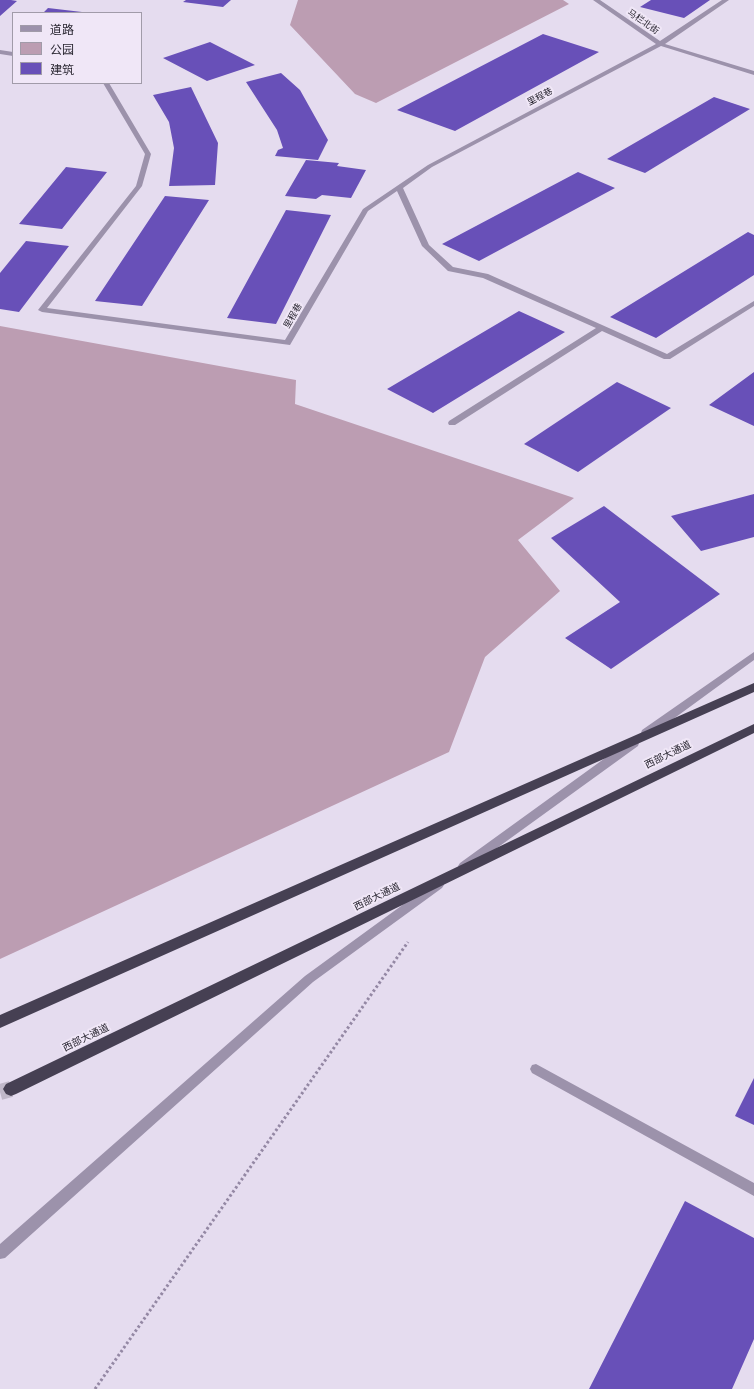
<!DOCTYPE html>
<meta charset="utf-8">
<style>
body{margin:0}
#map{position:relative;width:754px;height:1389px;overflow:hidden;background:#e5dcef;font-family:Arial,"Noto Sans SC",sans-serif}
canvas{display:block}
.legend{position:absolute;left:12px;top:12px;width:130px;height:72px;box-sizing:border-box;background:#f0e7f7;border:1px solid #a19ba9;margin:0;padding:5px 7px;list-style:none;font-size:12px;color:#2b2833}
.legend li{display:flex;align-items:center;gap:8px;height:20px}
.legend b{width:20px;border:1px solid #a19ba9}
</style>
<div id="map">
<canvas width="754" height="1389"></canvas>
<ul class="legend">
<li><b style="height:5px;background:#9c92ab"></b>道路</li>
<li><b style="height:11px;background:#bc9db2"></b>公园</li>
<li><b style="height:11px;background:#6850b8"></b>建筑</li>
</ul>
</div>
<script>
const ctx = document.querySelector('canvas').getContext('2d');
ctx.lineJoin = 'round';
function fill(path, color) { ctx.fillStyle = color; ctx.fill(path, 'evenodd'); }
function trace(path, color, width, dash) { ctx.strokeStyle = color; ctx.lineWidth = width; ctx.lineCap = dash ? 'butt' : 'round'; ctx.setLineDash(dash || []); ctx.stroke(path); }
function drawText(font, color, halo, rows, align = 'center') {
  ctx.font = font + ' Arial,"Noto Sans SC",sans-serif'; ctx.lineWidth = 4; ctx.setLineDash([]); ctx.textBaseline = 'middle'; ctx.strokeStyle = halo; ctx.fillStyle = color; for (const [text, x, y, turn = 0] of rows) {
    ctx.save(); ctx.translate(x, y); ctx.rotate((+turn || 0) * Math.PI / 180); ctx.textAlign = isNaN(turn) ? turn : align; if (halo) ctx.strokeText(text, 0, 0); ctx.fillText(text, 0, 0); ctx.restore();
  }
}
fill(new Path2D(`
 M298,0H563L569,4L376,103L355,94L290,25Z
 M0,326L296,380L295,404L574,498L518,540L560,591L485,657L449,752L0,959Z`), '#bc9db2');
fill(new Path2D(`
 M0,0H11L17,1L0,16Z
 M186,0H231L223,7L183,2Z
 M651,0H710L684,18L640,7Z
 M48,8L82,12V13H43Z
 M543,34L599,52L455,131L397,110Z
 M210,42L255,65L207,81L163,58Z
 M281,73L300,90L328,140L318,160L275,156L278,150L283,148L277,130L246,82Z
 M191,87L218,143L215,185L169,186L174,148L169,122L153,95Z
 M714,97L750,109L645,173L607,159Z
 M306,160L339,163L337,166L366,170L351,198L322,195L316,199L285,196Z
 M66,167L107,172L62,229L19,224Z
 M578,172L615,188L479,261L442,244Z
 M165,196L209,200L142,306L95,301Z
 M286,210L331,215L276,324L227,318Z
 M748,232L754,235V275L656,338L610,317Z
 M26,241L69,246L19,312L0,309V273Z
 M519,311L565,332L433,413L387,389Z
 M754,372V426L709,405Z
 M617,382L671,408L578,472L524,444Z
 M754,494V537L701,551L671,516Z
 M604,506L720,594L611,669L565,638L620,602L551,538Z
 M754,1078V1125L735,1116Z
 M685,1201L754,1238V1339L732,1389H589Z`), '#6850b8');
trace(new Path2D(`
 M0,1092L11,1089`), '#c0b8c9', 16, [16, 8]);
trace(new Path2D(`
 M95,1389L408,942`), '#9488a4', 3, [2.5, 2.5]);
fill(new Path2D(`
 M593,0H600L660,41L722,0H729L665,44L754,71V75L661,46L432,167L403,188L429,245L453,267L488,274L667,354L754,301V306L670,359H664L602,331L455,425H449L448,423L449,421L596,328L483,278L448,271L422,246L397,191L368,211L290,345L42,312L38,310L136,186L145,154L103,83H109L151,154L142,186L47,308L285,340L363,209L428,165L656,44Z
 M0,50L13,52V56L0,54Z
 M754,652V660L650,736H642L641,733L642,730Z
 M634,739L638,740L639,743L638,746L468,869L464,870L460,869L458,866L460,863L630,740Z
 M438,881L442,882L444,885L442,888L313,982L5,1258L0,1259V1244L305,976L434,882Z
 M536,1064L754,1183V1196L532,1073L530,1069L532,1065Z`), '#9c92ab');
fill(new Path2D(`
 M754,683V692L0,1028V1015Z
 M754,724V733L16,1094L11,1096L6,1094L3,1089L6,1084Z`), '#464053');
drawText('9px', '#2b2833', '#f0e7f7', [
 ["马栏北街",643,22,35],
 ["里程巷",540,97,-28],
 ["里程巷",293,316,-60]
]);
drawText('10px', '#2b2833', '#f0e7f7', [
 ["西部大通道",668,755,-26],
 ["西部大通道",377,897,-26],
 ["西部大通道",86,1038,-26]
]);
</script>
